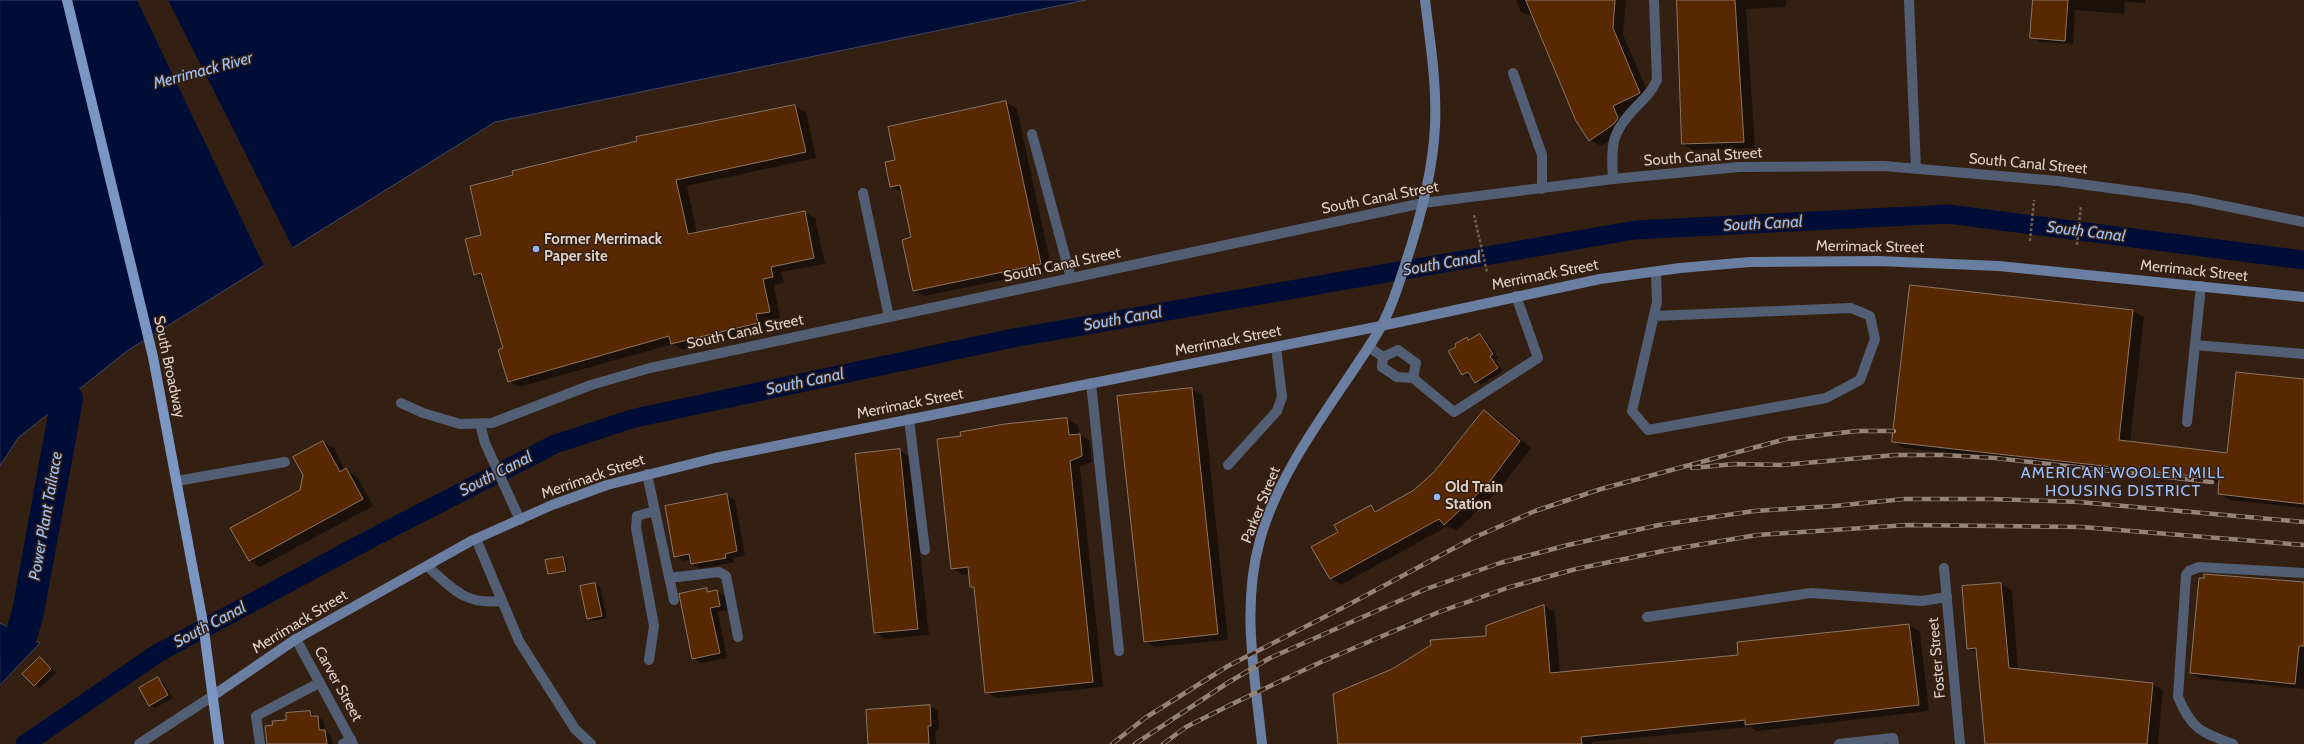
<!DOCTYPE html>
<style>
body{margin:0}
canvas{display:block;background:#342012}
</style>
<canvas width="2304" height="744"></canvas>
<script>
const ctx = document.querySelector('canvas').getContext('2d');
ctx.lineJoin = 'round';
function fill(path, color) { ctx.fillStyle = color; ctx.fill(path, 'evenodd'); }
function trace(path, color, width, dash) { ctx.strokeStyle = color; ctx.lineWidth = width; ctx.lineCap = dash ? 'butt' : 'round'; ctx.setLineDash(dash || []); ctx.stroke(path); }
function drawText(font, color, halo, rows, align = 'center') {
  ctx.font = font + ' Cabin,sans-serif'; ctx.lineWidth = 3; ctx.setLineDash([]); ctx.textBaseline = 'middle'; ctx.strokeStyle = halo; ctx.fillStyle = color; for (const [text, x, y, turn = 0] of rows) {
    ctx.save(); ctx.translate(x, y); ctx.rotate((+turn || 0) * Math.PI / 180); ctx.textAlign = isNaN(turn) ? turn : align; if (halo) ctx.strokeText(text, 0, 0); ctx.fillText(text, 0, 0); ctx.restore();
  }
}
const water = new Path2D(`
 M0,0H1086L495,122L127,351L18,438L0,466Z
 M0,623L40,643L0,685Z`);
fill(water, '#000d36');
trace(water, '#424762', 1);
fill(new Path2D(`
 M137,0H168L294,250L265,268Z`), '#342012');
fill(new Path2D(`
 M1516,0H1626L1623,35L1651,99L1624,112L1629,124L1625,130L1601,146L1590,140L1534,17L1521,12Z
 M1678,0H1786V7L1746,9L1755,148L1694,150L1683,144Z
 M2034,0H2145V3L2125,2L2124,14L2075,10L2073,44L2039,42L2031,37Z
 M1006,102L1017,109L1052,270L924,296L914,290L912,238L902,193L891,186L896,161Z
 M795,106L806,112L816,158L687,186L697,233L804,212L815,218L825,264L781,272L784,283L774,285L780,318L767,320L768,329L683,350L673,344L519,387L508,381L504,349L484,280L474,274L483,236Z
 M1911,286L2133,311L2144,317L2130,443L2228,454L2304,380V508L2230,500L2219,493L2220,483L1904,448L1893,442Z
 M1480,335L1485,338L1498,358L1495,360L1503,371L1481,385L1471,375L1468,377L1463,374L1458,347L1467,338L1470,340Z
 M1192,389L1203,396L1228,640L1155,647L1144,641Z
 M1484,411L1495,417L1531,448L1498,491L1456,531L1448,526L1341,585L1330,578L1339,532L1371,506L1379,511L1414,491L1435,473Z
 M1067,419L1078,425L1079,434L1090,441L1092,462L1080,467L1103,687L997,698L986,692L975,589L971,587L969,574L963,575L952,568Z
 M323,442L334,448L345,470L357,476L373,506L260,567L249,560L300,491Z
 M899,450L910,457L929,635L885,639L875,633Z
 M726,495L735,500L745,556L733,558L734,562L700,569L692,564L691,559L684,561L675,556Z
 M563,558L566,559L568,572L549,573Z
 M2304,583V689L2202,679L2191,673Z
 M595,584L600,587L607,618L594,621L588,618Z
 M2001,584L2012,590L2018,670L2153,684L2163,690L2158,744H1986L1977,653L1968,648L1963,587Z
 M707,589L712,592L717,591L725,596L728,610L718,612L727,658L701,663L693,658Z
 M1544,606L1555,612L1560,674L1739,656L1909,625L1920,632L1929,711L1757,731L1750,727L1592,742V744H1339L1488,636L1487,626Z
 M40,658L56,673L40,688L34,685Z
 M158,679L163,682L173,698L155,708L149,705Z
 M930,706L938,711L939,730H935L936,744H869Z
 M310,712L324,721L325,731L331,734L333,744H270L274,726L287,720V714Z`), '#0007');
trace(new Path2D(`
 M25,744L158,653L374,537L555,444L635,418L1013,338L1635,230L1948,214L2304,260`), '#000d36', 19);
trace(new Path2D(`
 M22,633L28,612L67,399`), '#000d36', 32);
const building = new Path2D(`
 M1526,0H1615L1613,28L1640,93L1613,106L1618,118L1614,124L1589,141L1576,121Z
 M1677,0H1735L1744,142L1682,144Z
 M2033,0H2068L2065,41L2030,38Z
 M1006,101L1041,264L913,291L902,240L911,237L900,185L890,187L885,162L895,160L888,127Z
 M795,105L806,152L676,180L688,234L805,211L814,258L771,267L773,277L763,279L770,312L756,314L758,323L671,344L669,336L508,382L498,350L503,348L481,273L474,275L465,239L481,235L470,186L513,175L512,171L637,141L636,137Z
 M1910,285L2133,310L2119,440L2227,453L2236,372L2304,379V504L2218,494L2219,479L1892,442Z
 M1480,334L1493,354L1490,356L1498,368L1475,383L1468,372L1462,375L1448,351L1456,347L1455,344L1467,337L1468,340Z
 M1192,388L1218,634L1144,642L1117,396Z
 M1484,410L1520,441L1487,485L1444,525L1439,519L1330,579L1311,547L1338,532L1334,525L1371,505L1375,512L1414,490L1434,472Z
 M1067,418L1069,435L1080,434L1082,456L1070,461L1093,682L985,693L974,587H970L968,567L951,569L937,439L961,436L960,432L1005,424Z
 M323,441L340,472L346,468L363,499L249,561L230,528L300,490L303,475L293,457Z
 M900,449L918,629L874,633L855,454Z
 M727,494L737,551L725,554L726,558L691,564L689,554L674,557L665,506Z
 M563,557L566,571L548,574L545,560Z
 M2204,574L2304,582V646H2299L2295,684L2190,673L2199,578H2204Z
 M595,583L602,616L587,619L580,586Z
 M2001,583L2009,668L2153,683L2147,744H1985L1976,648L1967,649L1962,586Z
 M707,588V592L717,590L720,606L710,608L720,653L692,659L679,594Z
 M1544,605L1550,673L1738,655L1737,642L1909,624L1919,705L1745,725V720L1581,737L1582,744H1338L1333,694L1392,669L1431,645L1430,640L1486,636V626Z
 M40,657L51,669L34,686L22,674Z
 M158,677L168,695L149,706L139,688Z
 M930,705L931,726H928L929,744H868L866,710Z
 M310,711L311,716H318L319,730H325L327,744H267L265,726L273,725L272,721L286,720V713Z`);
fill(building, '#582900');
trace(building, '#8c7464', 1);
trace(new Path2D(`
 M1474,215L1487,272
 M2030,241L2034,200
 M2077,245L2081,205`), '#6f5d51', 2.5, [3, 2]);
trace(new Path2D(`
 M1909,0L1916,169
 M1513,73L1542,155V189
 M1032,134L1071,278
 M1613,179C1611,144 1611,133 1636,107C1645,98 1652,91 1657,80L1654,0
 M863,193L889,317
 M1654,316L1851,308L1870,316L1875,339L1860,380L1826,398L1648,430L1632,411L1657,302L1656,272
 M2195,345L2304,354
 M1369,347L1383,357L1398,350L1416,363L1413,378L1397,377L1382,367L1383,357
 M1413,378L1454,412L1538,358L1516,296
 M1091,383L1119,651
 M909,419L925,550
 M2187,422L2201,286
 M480,424L485,443L520,520
 M1228,465L1277,411L1282,397L1276,347
 M647,474L674,600
 M177,481L285,462
 M476,539L519,641L575,729L591,744
 M428,567C453,589 465,605 501,601
 M669,578L719,572L726,576L738,637
 M1647,617L1811,593L1922,601L1947,597
 M649,660L654,626L636,528L637,516L655,511
 M260,744L256,716L319,683
 M343,744L351,739
 M1839,744L1893,738L1894,744
 M2233,744C2201,732 2192,730 2178,697L2186,575L2189,571L2199,567L2304,573`), '#515e73', 10);
trace(new Path2D(`
 M401,403L423,413L460,424L492,423L591,385L650,368L1423,203L1613,179L1739,167L1884,166L2058,181L2191,199L2304,222
 M1944,568L1960,744
 M296,639L353,744
 M139,744L214,695`), '#515e73', 10);
trace(new Path2D(`
 M214,695L296,639L471,541L552,505L607,485L715,458L1381,326L1600,279L1680,268L1750,262L1878,261L1999,266L2304,297
 M1262,744C1255,676 1241,608 1260,540C1280,467 1335,401 1375,337C1389,315 1397,290 1405,265C1420,220 1433,173 1435,126C1437,83 1430,42 1425,0`), '#697ea0', 10);
trace(new Path2D(`
 M67,0L153,357L203,623L219,744`), '#7b96c2', 10);
const rail = new Path2D(`
 M1692,468L1734,464L1782,465L1895,455H1943L1995,458L2212,482
 M1112,744L1145,718L1228,666L1346,606L1473,538L1535,511L1601,489L1786,439L1857,431H1894
 M1135,744L1229,682L1270,658L1426,589L1500,563L1568,545L1659,525L1754,511L1834,506L1904,499H1991L2079,502L2304,522
 M1163,744L1186,727L1232,704L1321,662L1439,612L1510,587L1576,569L1668,550L1757,535L1908,525L2082,527L2304,545`);
trace(rail, '#938378', 4.5);
trace(rail, '#342012', 3, [9]);
for (const [x, y, r, color] of [
 [536,249,4,"#8fb8fd"],
 [1437,497,4,"#8fb8fd"]
]) { const dot = new Path2D(); dot.arc(x, y, r, 0, 2 * Math.PI); ctx.fillStyle = color; ctx.fill(dot); trace(dot, '#342012', 1.5); }
drawText('15px', '#ddcfc7', '#342012', [
 ["South Canal Street",1703,157,-4],
 ["South Canal Street",2028,164,5],
 ["South Canal Street",1380,198,-11],
 ["Merrimack Street",1870,247,1],
 ["South Canal Street",1062,265,-12],
 ["Merrimack Street",2194,271,6],
 ["Merrimack Street",1545,275,-11],
 ["South Canal Street",745,332,-12],
 ["Merrimack Street",1228,341,-11],
 ["South Broadway",169,367,78],
 ["Merrimack Street",910,404,-11],
 ["Merrimack Street",593,477,-19],
 ["Parker Street",1261,505,-68],
 ["Merrimack Street",300,622,-31],
 ["Foster Street",1937,658,-95],
 ["Carver Street",338,684,61]
]);
drawText('bold 15px', '#ddcfc7', '#342012', [
 ["Former Merrimack",544,240],
 ["Paper site",544,257],
 ["Old Train",1445,488],
 ["Station",1445,505]
], 'left');
drawText('italic 16px', '#9cc0fb', '#342012', [
 ["Merrimack River",203,71,-15],
 ["South Canal",1763,224,-3],
 ["South Canal",2086,232,7],
 ["South Canal",1442,264,-10],
 ["South Canal",1123,319,-10],
 ["South Canal",805,382,-12],
 ["South Canal",496,474,-27],
 ["Power Plant Tailrace",46,516,-80],
 ["South Canal",210,625,-28]
]);
ctx.letterSpacing = '1px';
drawText('16px', '#98bfff', '#342012', [
 ["AMERICAN WOOLEN MILL",2123,473],
 ["HOUSING DISTRICT",2123,491]
]);
ctx.letterSpacing = '0px';
</script>
